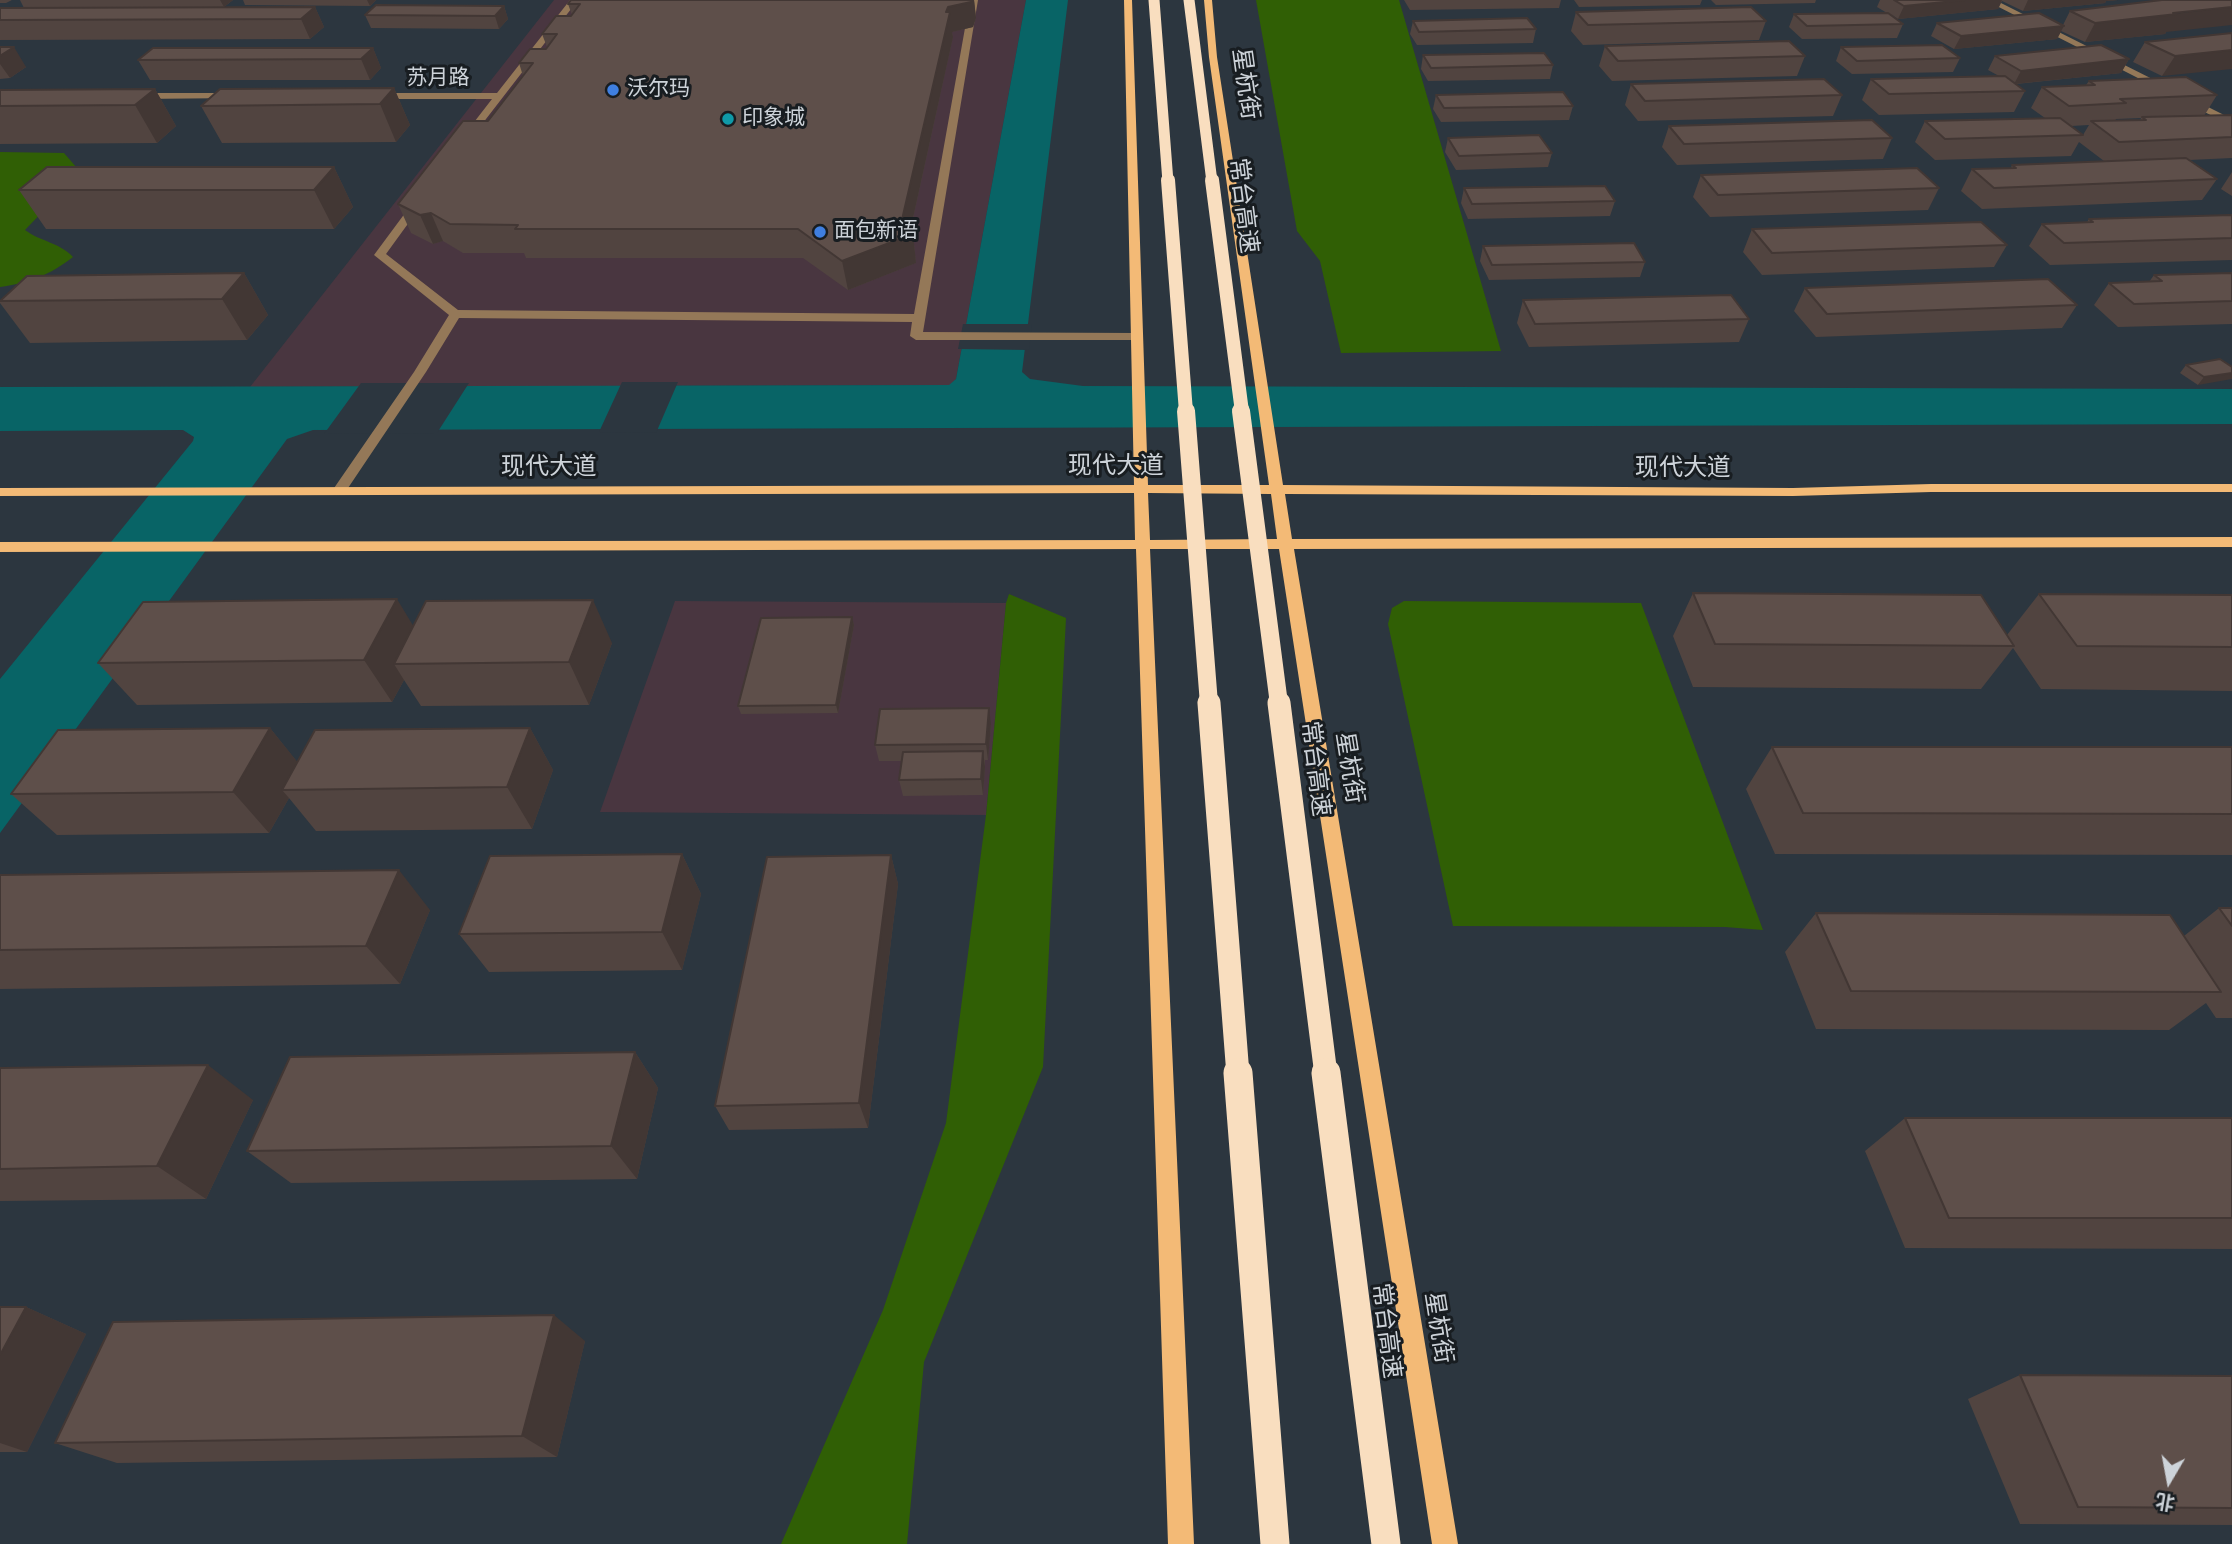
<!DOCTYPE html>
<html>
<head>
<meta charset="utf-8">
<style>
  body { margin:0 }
  #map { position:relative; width:2232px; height:1544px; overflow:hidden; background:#2c363f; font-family:Jost,"Noto Sans SC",sans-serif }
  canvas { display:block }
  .north { position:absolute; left:2134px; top:1446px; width:70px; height:70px; -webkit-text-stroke:5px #181d21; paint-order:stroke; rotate:190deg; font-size:19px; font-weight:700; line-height:28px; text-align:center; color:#cdd3d9 }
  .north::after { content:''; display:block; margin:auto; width:24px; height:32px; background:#cdd3d9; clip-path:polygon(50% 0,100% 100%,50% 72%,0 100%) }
</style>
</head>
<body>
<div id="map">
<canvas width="2232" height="1544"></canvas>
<div class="north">北</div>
</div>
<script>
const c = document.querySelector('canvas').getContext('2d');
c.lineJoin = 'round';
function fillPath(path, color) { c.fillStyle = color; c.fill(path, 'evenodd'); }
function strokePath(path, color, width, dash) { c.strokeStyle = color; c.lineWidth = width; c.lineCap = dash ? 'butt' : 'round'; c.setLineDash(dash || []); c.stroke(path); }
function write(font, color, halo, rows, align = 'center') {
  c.font = font + ' Jost,"Noto Sans SC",sans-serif'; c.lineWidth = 6; c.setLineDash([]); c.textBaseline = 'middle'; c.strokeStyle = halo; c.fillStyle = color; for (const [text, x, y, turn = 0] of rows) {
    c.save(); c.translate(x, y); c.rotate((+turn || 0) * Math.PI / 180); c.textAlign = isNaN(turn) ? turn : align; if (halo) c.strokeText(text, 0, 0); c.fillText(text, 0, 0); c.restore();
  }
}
fillPath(new Path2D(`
  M554,0H1026L956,379L950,385L250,387Z
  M675,601L1006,603L986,815L600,812Z`), '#493640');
fillPath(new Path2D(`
  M1256,0H1399L1501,351L1341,353L1320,261L1297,231Z
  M0,152L64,153L90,183L49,205L25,230C41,242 59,242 73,257C50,275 29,283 0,287Z
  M1009,594L1066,618L1043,1067L924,1362L907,1544H781L883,1310L946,1123L986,815L1006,603Z
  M1404,601L1641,603L1763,930L1725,927L1453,926L1388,624L1392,608Z`), '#305f05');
fillPath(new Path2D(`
  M1026,0H1068L1022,372L1030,379L1083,386L2232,389V424L313,430L287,439L0,833V679L193,441L194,437L183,430L0,431V387L949,385L956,379Z`), '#086466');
fillPath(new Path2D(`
  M963,324H1032L1029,350L958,349Z
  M622,382H678L656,433L599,432Z
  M361,383H469L437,433L324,434Z`), '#2c363f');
fillPath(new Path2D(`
  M570,0H578L469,141L461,139L492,99H376L371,96L376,93H497Z
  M970,0H978L923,332L1135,333L1139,334V340H916L910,336L912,322L459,318L426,372L344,494H334L332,491L414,372L449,315L374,255L414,201L423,203L386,254L458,310L914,314Z
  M1985,0H1995L2232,119V126Z
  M236,93L241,96L239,98L138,99L133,96L138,93Z`), '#947858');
fillPath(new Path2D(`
  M1124,0H1132L1148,485H1269L1209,57L1204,0H1212L1217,57L1283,485L1793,488L1931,484H2232V492H1931L1793,496L1285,494L1292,539L2232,537V547L1294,549L1458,1544H1432L1279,549H1150L1194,1544H1168L1136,549L0,552V542L1135,540L1134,493L0,496V488L1134,485ZM1148,493L1271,494L1277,539L1150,540Z`), '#f3ba76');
strokePath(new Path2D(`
  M1154,0L1168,182
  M1189,0L1212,182`), '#f9debf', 11);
strokePath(new Path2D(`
  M1168,180L1186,412
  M1212,180L1242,412`), '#f9debf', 14);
strokePath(new Path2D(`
  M1186,411L1209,704
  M1241,411L1279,704`), '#f9debf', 18);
strokePath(new Path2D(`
  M1209,703L1238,1075
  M1279,703L1326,1075`), '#f9debf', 23);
strokePath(new Path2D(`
  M1238,1073L1275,1544
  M1326,1073L1386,1544`), '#f9debf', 29);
fillPath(new Path2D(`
  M0,0H12L6,3H0Z
  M20,0H233L224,7L24,8Z
  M243,0H376L370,6L245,5Z
  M571,0H974L976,18L973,27L952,32L953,37L910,232L913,234L916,263L848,290L803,258H526L524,253H463L443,241L433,244L411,233L398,204L488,121L523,76L519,63L546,49L547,47L542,34L572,15L568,4Z
  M1404,0H1561L1559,8L1410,10Z
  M1574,0H1702L1700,5L1579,7Z
  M1711,0H1816L1815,3L1716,5Z
  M1880,0H2118L2106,1L2105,3L2023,11L2002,1L1998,9L1898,19L1891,14L1903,24L1897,38L1802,39L1789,27L1794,14L1887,13L1877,7Z
  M504,6L508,19L499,29L371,28L365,15Z
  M315,7L324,27L310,39L0,40V8Z
  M2070,11L2166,32L2165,34L2085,42L2061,31L2057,39L1954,49L1931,36L1937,23L2063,25Z
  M1576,12L1766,21L1759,40L1583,45L1571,31Z
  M1413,21L1536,29L1533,43L1417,45L1410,34Z
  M2232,33L2162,76L2133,62L2145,42Z
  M1605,46L1805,56L1797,76L1612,81L1599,66Z
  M0,47L26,67L10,78L0,79Z
  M1841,47L1960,58L1953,72L1852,74L1836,61Z
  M373,48L381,68L370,80H150L138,60Z
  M1423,55L1553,65L1550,79L1428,81L1421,69Z
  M1995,56L2129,59L2121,73L2016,84L2025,91L2014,112L1879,115L1862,100L1871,79L1999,76L1988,70Z
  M2089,81L2217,95L2204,116L2232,115V158L2189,160L2217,179L2202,200L1982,209L1961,191L1972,169L2011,168L2012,165L2104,161L2079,142L2071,156L1935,160L1915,142L1925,121L2045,118L2031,108L2042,87L2086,85ZM2141,118L2140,120L2115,121L2116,119ZM2089,125L2083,135L2071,126Z
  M1631,84L1842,95L1833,116L1638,121L1625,105Z
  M394,88L410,125L396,142L222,143L201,106Z
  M155,89L176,126L157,143L0,144V90Z
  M1436,95L1573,106L1569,120L1441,122L1433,109Z
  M1669,126L1892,138L1883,159L1677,165L1662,147Z
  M1448,138L1552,153L1548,167L1456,170L1445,152Z
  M334,167L353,207L334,229H46L19,190Z
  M2232,172V196L2221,189Z
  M1701,175L1939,188L1928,210L1710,217L1693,197Z
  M1464,188L1615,201L1610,216L1468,219L1461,203Z
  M2232,215V260L2050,265L2029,246L2042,224L2087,222L2089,219Z
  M1752,229L2007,245L1994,267L1762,275L1743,252Z
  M1483,246L1645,262L1640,277L1489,280L1480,261Z
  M244,273L268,315L247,340L30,343L0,303V300Z
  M2232,273V324L2118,327L2094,305L2109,283L2149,282L2154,275Z
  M1805,288L2077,305L2062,328L1816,337L1794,311Z
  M1523,300L1749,319L1739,342L1529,347L1517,323Z
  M2220,359L2198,385L2180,373L2186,365Z
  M1693,593L2007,635L2039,594L2232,595V691L2041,689L2013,648L1981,689L1693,687L1673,636Z
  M852,617L854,625L838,713L741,714L738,706Z
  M413,626L612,643L589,705L421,706L404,680L392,702L137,705L98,663Z
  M991,724L988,760H985V767L983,795L903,796L899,780L902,761H879L875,745Z
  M270,728L297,762L530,728L553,770L532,829L316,831L289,798L269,833L57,835L11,794Z
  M1772,747H2232V855L1775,854L1746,789Z
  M682,854L701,894L682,970L489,972L459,934Z
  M891,855L898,884L868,1128L729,1130L715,1106Z
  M0,875L430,910L400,984L0,989Z
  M2219,908H2232V1018H2216L2206,1003L2169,1030L1816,1029L1785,952L1816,913L2184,936Z
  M635,1052L658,1088L637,1179L291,1183L247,1151Z
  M0,1068L253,1100L206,1199L0,1201Z
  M1905,1118H2232V1249L1905,1248L1865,1151Z
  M0,1307H26L86,1334L27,1452H0Z
  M585,1341L557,1457L117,1463L55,1443Z
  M2020,1375L2232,1376V1525L2020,1524L1968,1399Z`), '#514440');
fillPath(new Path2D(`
  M220,0H233L224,7Z
  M367,0H376L370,6Z
  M972,0H974L976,18L973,27L952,32L953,37L909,236L913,234L916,263L848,290L842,261L901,224L946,12L948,7Z
  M1965,0H2002L1998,9L1898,19L1904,6Z
  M2028,0H2118L2106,1L2105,3L2023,11Z
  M504,6L508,19L499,29L495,16Z
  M315,7L324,27L310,39L301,19Z
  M2232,7V25L2166,32L2165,34L2085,42L2095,23Z
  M2064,26L2057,39L1954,49L1961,36Z
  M14,47L26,67L10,78L0,64V56Z
  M373,48L381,68L370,80L361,59Z
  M2232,50V69L2162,76L2175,56Z
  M2129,59L2121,73L2014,84L2021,71Z
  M394,88L410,125L396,142L380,104Z
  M155,89L176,126L157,143L135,105Z
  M334,167L353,207L334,229L314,190Z
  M431,213L443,241L433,244L420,215Z
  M244,273L268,315L247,340L222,299Z
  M2232,373V379L2198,385L2204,377Z
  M397,599L423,642L394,664L404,680L392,702L364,660Z
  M593,600L612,643L589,705L569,662Z
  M852,617L854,625L838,713L836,705Z
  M989,708L991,724L988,760L986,744Z
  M270,728L304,770L282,790L289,798L269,833L233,792Z
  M530,728L553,770L532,829L507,787Z
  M983,751L985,767L983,795L981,779Z
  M682,854L701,894L682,970L662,932Z
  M891,855L898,884L868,1128L859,1103Z
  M399,870L430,910L400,984L366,946Z
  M635,1052L658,1088L637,1179L611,1146Z
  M208,1065L253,1100L206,1199L157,1166Z
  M26,1307L86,1334L27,1452L0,1443V1355Z
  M554,1315L585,1341L557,1457L522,1436Z`), '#423734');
const building = new Path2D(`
  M571,0H972L971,2L948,7L946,12H950L901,224L913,234L842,261L798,229H515L518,225L450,224L431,213L420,215L398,204L463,121H488L533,63H519L530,49H546L557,34H542L556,16H571L580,4H568Z
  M1894,0H1965L1904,6Z
  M2162,0H2232V7L2173,13L2177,14L2095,23L2070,11Z
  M376,5L504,6L495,16L365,15Z
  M315,7L301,19L0,20V8Z
  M1751,7L1766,21L1588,25L1576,12Z
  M1888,13L1903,24L1807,26L1794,14Z
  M2039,13L2064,26L1961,36L1937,23Z
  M1527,18L1536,29L1419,32L1413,21Z
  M2232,33V50L2175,56L2145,42Z
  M1789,41L1805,56L1618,61L1605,46Z
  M1942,45L1960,58L1857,61L1841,47Z
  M2101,45L2129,59L2021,71L1995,56Z
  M0,47H14L0,56Z
  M153,48H373L361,59L138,60Z
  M1544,53L1553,65L1431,68L1423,55Z
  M2005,76L2025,91L1889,94L1871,79Z
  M2186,77L2217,95L2120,99L2126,103L2069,106L2042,87L2095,85L2089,81Z
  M1824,79L1842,95L1645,101L1631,84Z
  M394,88L380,104L201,106L220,89Z
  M155,89L135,105L0,106V90Z
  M1563,92L1573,106L1444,108L1436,95Z
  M2232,115V137L2119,142L2091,121L2146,120L2142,117Z
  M2060,118L2083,135L1945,139L1925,121Z
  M1872,120L1892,138L1684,144L1669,126Z
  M1539,135L1552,153L1459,156L1448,138Z
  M2186,158L2217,179L1994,188L1972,169L2016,168L2012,165Z
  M47,167H334L314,190H19Z
  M1917,168L1939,188L1718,195L1701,175Z
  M1605,186L1615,201L1472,204L1464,188Z
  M2232,215V238L2064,243L2042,224L2093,222L2089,219Z
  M1981,222L2007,245L1772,253L1752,229Z
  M1634,243L1645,262L1492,265L1483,246Z
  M244,273L222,299L0,301L27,276Z
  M2232,273V301L2134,304L2109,283L2162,281L2154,275Z
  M2048,279L2077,305L1827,314L1805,288Z
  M1731,295L1749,319L1535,324L1523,300Z
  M2220,359L2232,367V373L2204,377L2186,365Z
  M1693,593L1981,595L2014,646L1715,644Z
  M2039,594L2232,595V647L2077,646Z
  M397,599L364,660L98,663L143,602Z
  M593,600L569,662L394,664L426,601Z
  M852,617L836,705L738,706L761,618Z
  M989,708L986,744L875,745L880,709Z
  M270,728L233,792L11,794L58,730Z
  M530,728L507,787L282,790L315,730Z
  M1772,747H2232V814L1803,813Z
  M983,751L981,779L899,780L903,752Z
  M682,854L662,932L459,934L490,856Z
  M891,855L859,1103L715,1106L767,857Z
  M399,870L366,946L0,950V875Z
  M2219,908H2232V926Z
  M1816,913L2170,915L2221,992L1851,991Z
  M635,1052L611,1146L247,1151L290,1057Z
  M208,1065L157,1166L0,1169V1068Z
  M1905,1118H2232V1218H1949Z
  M0,1307H26L0,1355Z
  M554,1315L522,1436L55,1443L113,1322Z
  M2020,1375L2232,1376V1508L2078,1507Z`);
fillPath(building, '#5e4f4a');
strokePath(building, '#423734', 2);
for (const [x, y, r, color] of [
  [613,90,7,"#3f7fe0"],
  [728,119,7,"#0f9aa8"],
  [820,232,7,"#3f7fe0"]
]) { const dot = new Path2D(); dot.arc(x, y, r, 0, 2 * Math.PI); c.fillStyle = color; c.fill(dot); strokePath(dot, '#181d21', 2.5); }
write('21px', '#cdd3d9', '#181d21', [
  ["苏月路",438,79]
]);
write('21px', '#cdd3d9', '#181d21', [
  ["沃尔玛",627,90],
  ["印象城",742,119],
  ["面包新语",834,232]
], 'left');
write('24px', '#cdd3d9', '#181d21', [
  ["星杭街",1244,84,82],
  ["常台高速",1242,206,83],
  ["现代大道",1116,467],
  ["现代大道",549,468],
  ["现代大道",1683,469],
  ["星杭街",1348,768,81],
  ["常台高速",1314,769,83],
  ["星杭街",1437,1328,81],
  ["常台高速",1385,1331,83]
]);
</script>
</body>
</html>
